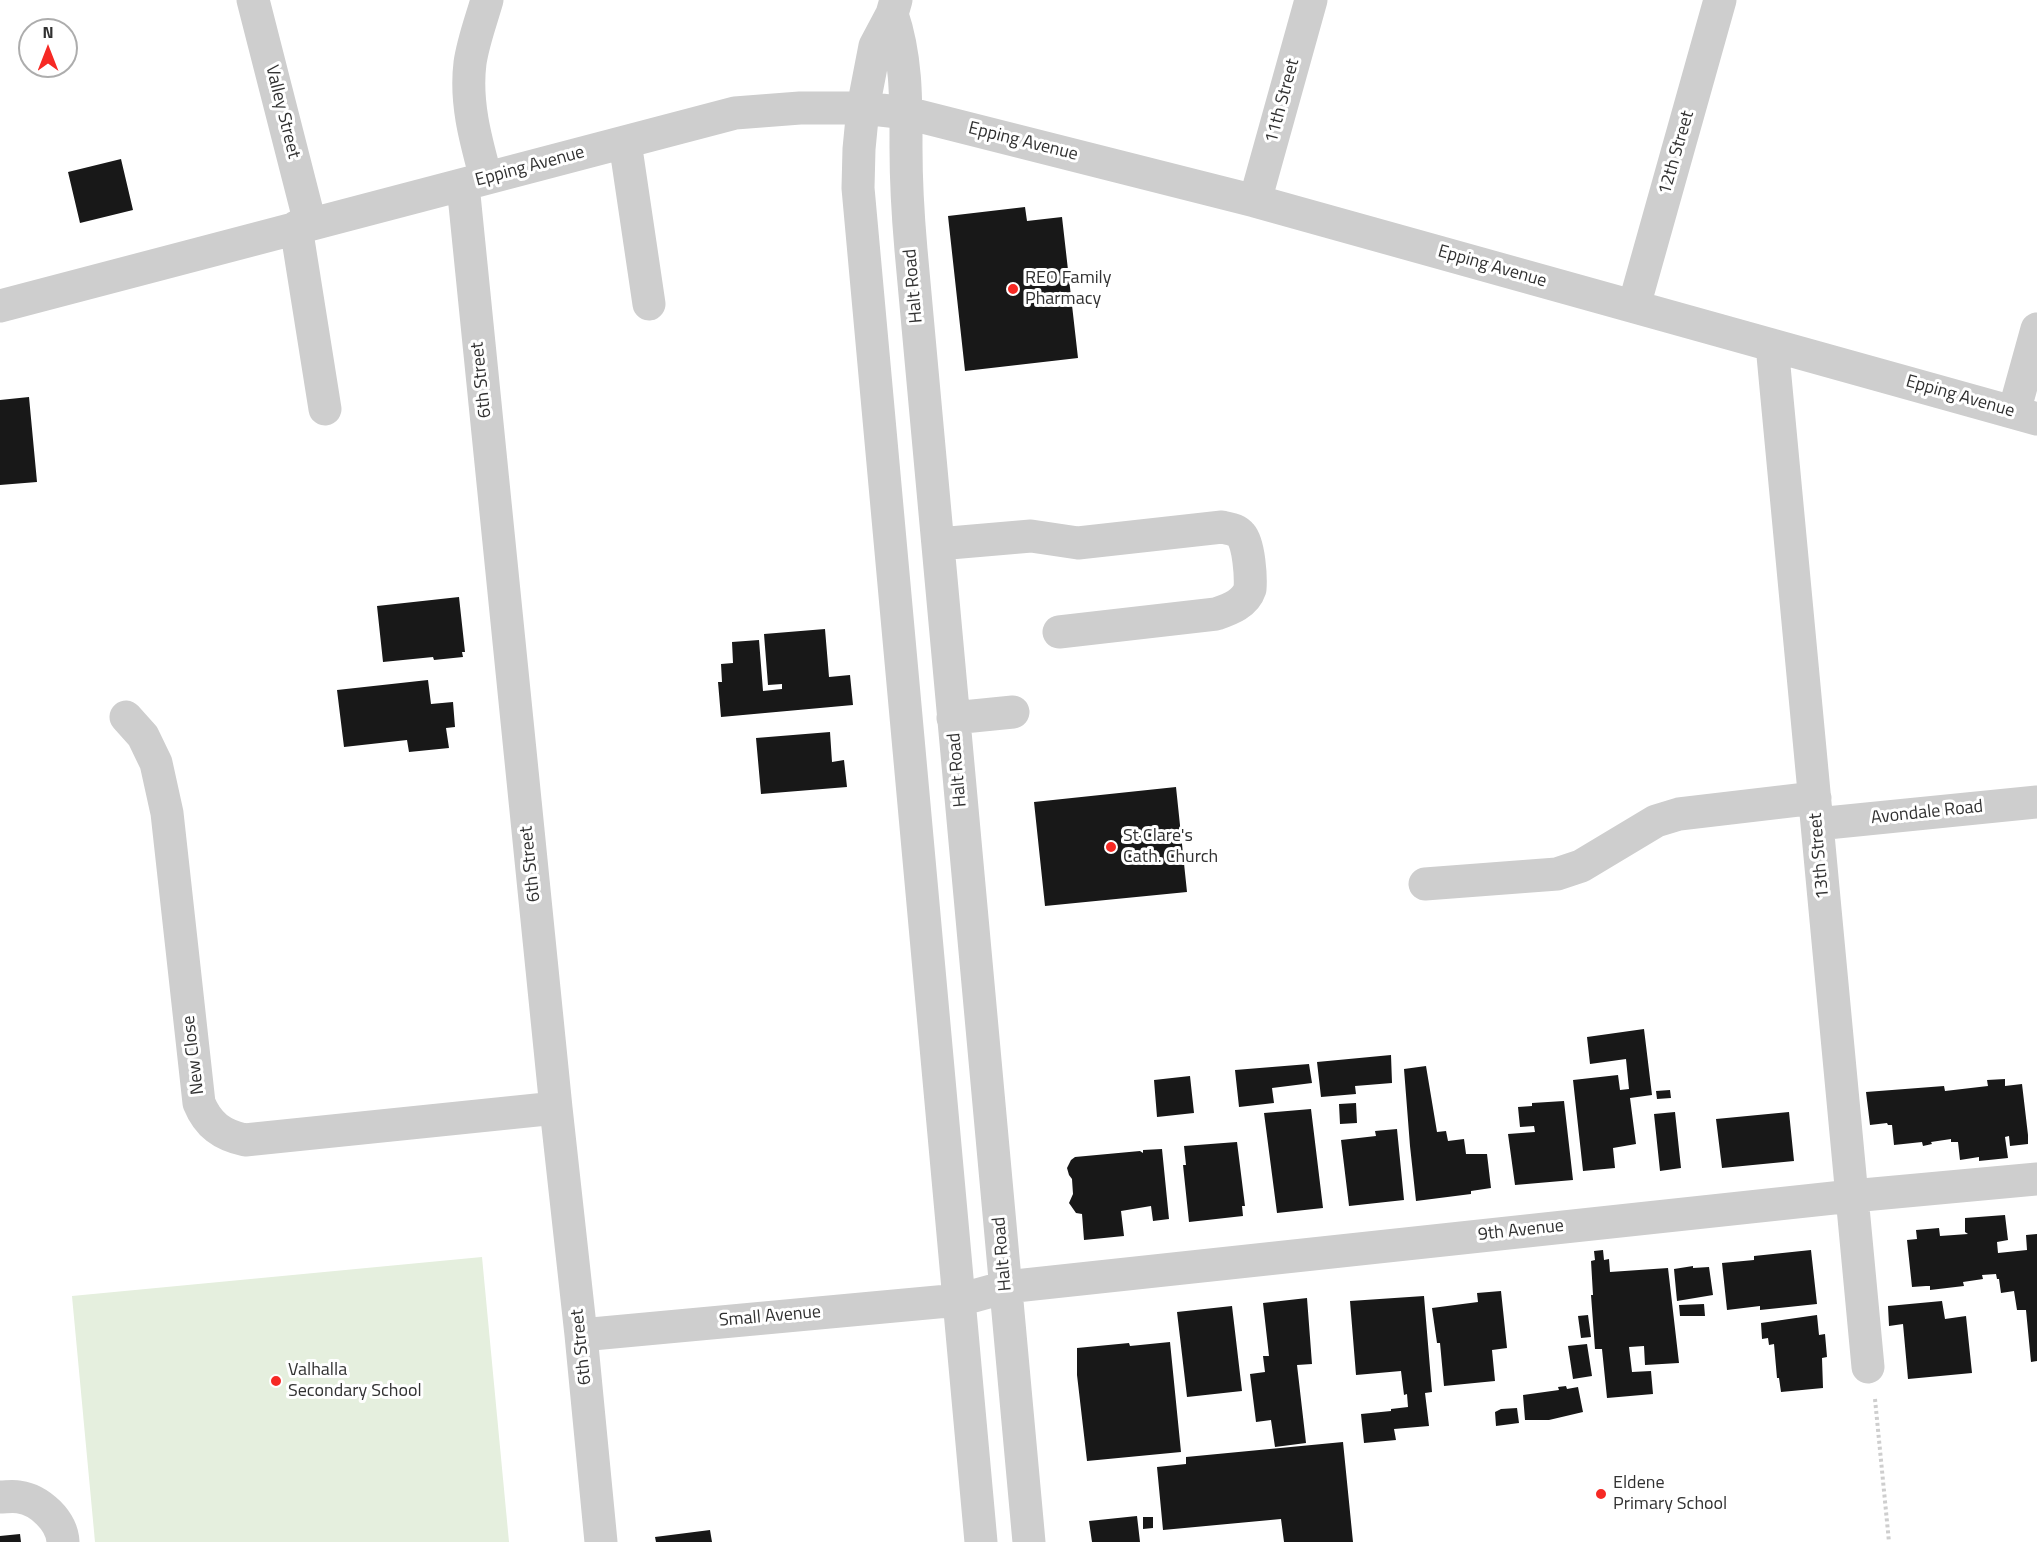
<!DOCTYPE html>
<html>
<head>
<meta charset="utf-8">
<style>
  body { margin:0 }
  #map { position:relative; width:2037px; height:1542px; overflow:hidden; background:#fff; font-family:"Titillium Web",sans-serif }
  canvas { display:block }
  .north { position:absolute; left:18px; top:18px; width:60px; height:60px; box-sizing:border-box; background:#fff; border:2px solid #adadad; border-radius:50%; rotate:0deg; font-size:16px; font-weight:700; line-height:24px; text-align:center; color:#313131 }
  .north::after { content:''; display:block; margin:auto; width:21px; height:27px; background:#f62924; clip-path:polygon(50% 0,100% 100%,50% 72%,0 100%) }
</style>
</head>
<body>
<div id="map">
<canvas width="2037" height="1542"></canvas>
<div class="north">N</div>
</div>
<script>
const c = document.querySelector('canvas').getContext('2d');
c.lineJoin = 'round';
function fillPath(path, color) { c.fillStyle = color; c.fill(path, 'evenodd'); }
function strokePath(path, color, width, dash) { c.strokeStyle = color; c.lineWidth = width; c.lineCap = dash ? 'butt' : 'round'; c.setLineDash(dash || []); c.stroke(path); }
function write(font, color, halo, rows, align = 'center') {
  c.font = font + ' "Titillium Web",sans-serif'; c.lineWidth = 6; c.setLineDash([]); c.textBaseline = 'middle'; c.strokeStyle = halo; c.fillStyle = color; for (const [text, x, y, turn = 0] of rows) {
    c.save(); c.translate(x, y); c.rotate((+turn || 0) * Math.PI / 180); c.textAlign = isNaN(turn) ? turn : align; if (halo) c.strokeText(text, 0, 0); c.fillText(text, 0, 0); c.restore();
  }
}
fillPath(new Path2D(`
  M482,1257L509,1542H95L72,1296Z`), '#e5efde');
fillPath(new Path2D(`
  M121,159L133,210L80,223L68,172Z
  M1025,207L1027,221L1062,217L1078,358L965,371L948,216Z
  M29,397L37,482L0,485V400Z
  M459,597L465,652H462L463,657L434,660L433,657L383,662L377,606Z
  M825,629L829,677L850,675L853,705L721,717L718,682H722L721,664L733,663L732,642L759,640L763,691L782,689V684L768,685L764,634Z
  M428,680L431,704L453,702L455,727L446,728L449,748L409,752L407,740L344,747L337,690Z
  M830,732L832,762L844,760L847,787L761,794L756,738Z
  M1176,787L1187,892L1045,906L1034,802Z
  M1644,1029L1652,1095L1630,1098L1636,1144L1613,1148L1615,1168L1583,1171L1573,1080L1618,1075L1620,1090L1629,1089L1626,1059L1590,1064L1587,1037Z
  M1391,1055L1392,1083L1355,1086L1356,1094L1321,1097L1317,1062Z
  M1309,1064L1312,1083L1272,1088L1274,1103L1239,1107L1235,1070Z
  M1426,1066L1437,1132L1446,1131L1448,1141L1464,1139L1466,1154H1487L1491,1188L1471,1191V1194L1416,1201L1410,1146L1404,1069Z
  M1190,1076L1194,1113L1157,1117L1154,1080Z
  M2005,1079V1086L2022,1084L2028,1135V1144L2010,1146L2009,1136L2005,1137L2008,1158L1979,1161V1157L1960,1160L1958,1142H1951V1139L1931,1142L1932,1144L1923,1146L1922,1142L1894,1145L1892,1125H1888L1887,1123L1870,1125L1866,1092L1944,1086L1945,1091L1988,1086L1987,1080Z
  M1670,1090L1671,1098L1657,1099L1656,1091Z
  M1564,1101L1573,1180L1515,1185L1508,1134L1535,1132L1534,1126L1520,1127L1518,1107L1532,1106V1103Z
  M1356,1103L1357,1123L1340,1124L1339,1104Z
  M1311,1109L1323,1208L1277,1213L1264,1113Z
  M1675,1112L1681,1168L1660,1171L1654,1114Z
  M1789,1112L1794,1161L1722,1168L1716,1119Z
  M1397,1129L1404,1200L1349,1206L1341,1140L1376,1136L1375,1131Z
  M1237,1142L1245,1206H1242L1243,1216L1189,1222L1183,1165H1186L1184,1146Z
  M1162,1149L1169,1219L1153,1221L1151,1206L1121,1211L1124,1236L1084,1240L1082,1214L1076,1213L1069,1203L1073,1194L1072,1179L1069,1175L1067,1168L1071,1160L1075,1157L1140,1151L1143,1153V1150Z
  M2005,1215L2008,1240L1997,1242L1998,1253L2027,1250L2026,1235L2037,1234V1361L2031,1362L2026,1310H2017L2014,1291L2001,1293L1999,1279H1997L1996,1274L1982,1275L1983,1279L1963,1282L1964,1286L1930,1290V1286H1926L1912,1287L1907,1240L1917,1239L1916,1230L1939,1228L1940,1236L1968,1234L1965,1232V1218Z
  M1603,1250L1604,1260L1609,1259L1610,1272L1668,1268L1679,1363L1645,1365L1644,1346L1629,1347L1632,1372L1651,1371L1653,1394L1607,1398L1602,1349H1595L1591,1295H1593L1591,1261L1595,1260L1594,1251Z
  M1811,1250L1817,1304L1760,1310V1306L1727,1310L1722,1263L1754,1260V1256Z
  M1693,1266V1268L1709,1267L1713,1295L1677,1301L1674,1269Z
  M1501,1291L1507,1348L1492,1350L1495,1381L1444,1386L1440,1343H1437L1432,1308L1478,1302L1477,1293Z
  M1424,1296L1432,1392L1425,1393L1429,1426L1394,1429L1396,1440L1364,1443L1361,1414L1391,1411V1409L1408,1407L1407,1394L1404,1395L1401,1371L1356,1375L1350,1301Z
  M1307,1298L1312,1364L1297,1365L1306,1443L1275,1447L1271,1420L1256,1422L1250,1374L1265,1372L1263,1356H1269L1263,1303Z
  M1942,1301L1945,1319L1966,1316L1972,1373L1908,1379L1903,1324L1889,1326L1888,1306Z
  M1704,1304L1705,1316H1680L1679,1305Z
  M1232,1306L1242,1391L1187,1397L1177,1312Z
  M1588,1315L1591,1337L1581,1338L1578,1316Z
  M1817,1315L1819,1335L1825,1334L1827,1357L1822,1358L1823,1388L1781,1392L1779,1378H1777L1774,1344L1769,1345L1768,1338L1762,1339L1761,1323Z
  M1170,1342L1181,1452L1087,1461L1077,1375V1348L1129,1343L1130,1346Z
  M1587,1344L1592,1376L1573,1379L1568,1346Z
  M1566,1386L1567,1389L1578,1387L1583,1412L1549,1420H1525L1523,1395L1559,1390L1558,1387Z
  M1517,1408L1519,1423L1496,1426L1495,1412L1501,1409Z
  M1343,1442L1353,1542H1284L1281,1519L1163,1530L1157,1467L1186,1464V1457Z
  M1137,1516L1140,1542H1092L1089,1521Z
  M1143,1517H1153V1528L1143,1529Z
  M710,1530L712,1542H656L655,1537Z
  M20,1534L21,1542H0V1536Z`), '#181818');
strokePath(new Path2D(`
  M1875,1399L1889,1542`), '#cecece', 4, [3, 3]);
strokePath(new Path2D(`
  M253,0L310,223
  M896,0L892,14L875,46L863,108L859,149L858,188L981,1542
  M892,14C907,58 906,103 906,148C906,182 908,216 911,250L1029,1542
  M625,142L649,304
  M486,178C476,141 465,103 470,63C473,42 481,21 487,0
  M463,185L556,1108L581,1335L601,1542
  M1255,201L1311,0
  M296,227L325,409
  M0,306L735,113L800,108H863L907,113L1255,201L2037,419
  M1634,306L1720,0
  M1772,345L1868,1367
  M2014,412L2037,329
  M938,544L1031,536L1078,543L1222,527C1230,529 1236,529 1241,535C1249,544 1251,577 1250,589C1245,604 1230,609 1216,614L1059,632
  M126,717L143,736L156,763L167,813L199,1103C208,1125 222,1135 245,1140L556,1108
  M953,718L1013,712
  M1817,824L2037,802
  M1425,884L1557,874L1581,866L1656,821L1679,814L1815,798
  M581,1335L959,1300L1006,1287L1852,1196L2037,1179
  M0,1497C6,1497 13,1496 19,1497C40,1500 62,1521 63,1542`), '#cecece', 33);
for (const [x, y, r, color] of [
  [1013,289,6,"#f62924"],
  [1111,847,6,"#f62924"],
  [276,1381,6,"#f62924"],
  [1601,1494,6,"#f62924"]
]) { const dot = new Path2D(); dot.arc(x, y, r, 0, 2 * Math.PI); c.fillStyle = color; c.fill(dot); strokePath(dot, '#fff', 2); }
write('18px', '#313131', '#fff', [
  ["11th Street",1283,101,-75],
  ["Valley Street",282,112,76],
  ["Epping Avenue",1023,142,14],
  ["12th Street",1677,153,-74],
  ["Epping Avenue",530,167,-15],
  ["Epping Avenue",1492,267,16],
  ["Halt Road",914,286,-95],
  ["6th Street",482,380,-96],
  ["Epping Avenue",1960,397,16],
  ["Halt Road",958,770,-95],
  ["Avondale Road",1927,813,-6],
  ["13th Street",1820,856,-95],
  ["6th Street",531,864,-96],
  ["New Close",194,1055,-97],
  ["9th Avenue",1521,1231,-6],
  ["Halt Road",1003,1254,-95],
  ["Small Avenue",770,1317,-5],
  ["6th Street",582,1347,-96]
]);
write('18px', '#313131', '#fff', [
  ["REO Family",1025,279],
  ["Pharmacy",1025,300],
  ["St Clare's",1123,837],
  ["Cath. Church",1123,858],
  ["Valhalla",288,1371],
  ["Secondary School",288,1392],
  ["Eldene",1613,1484],
  ["Primary School",1613,1505]
], 'left');
</script>
</body>
</html>
